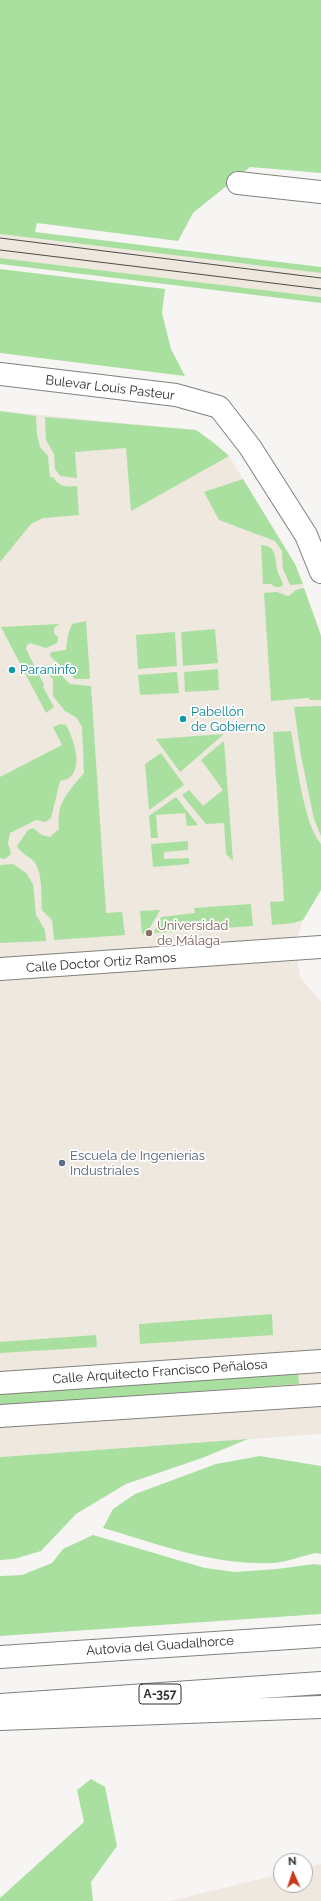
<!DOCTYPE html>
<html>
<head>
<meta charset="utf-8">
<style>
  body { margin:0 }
  #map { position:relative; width:321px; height:1901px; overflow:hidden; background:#f7f5f3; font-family:Raleway,sans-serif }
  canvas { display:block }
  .north { position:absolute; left:273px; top:1853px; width:40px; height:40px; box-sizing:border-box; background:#fff; border:1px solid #ababaa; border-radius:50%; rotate:357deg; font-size:11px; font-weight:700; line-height:16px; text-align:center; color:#2d2c2b }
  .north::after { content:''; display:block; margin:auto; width:14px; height:18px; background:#c53b19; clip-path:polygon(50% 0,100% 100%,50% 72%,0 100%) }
</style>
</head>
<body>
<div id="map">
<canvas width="321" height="1901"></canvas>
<div class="north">N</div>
</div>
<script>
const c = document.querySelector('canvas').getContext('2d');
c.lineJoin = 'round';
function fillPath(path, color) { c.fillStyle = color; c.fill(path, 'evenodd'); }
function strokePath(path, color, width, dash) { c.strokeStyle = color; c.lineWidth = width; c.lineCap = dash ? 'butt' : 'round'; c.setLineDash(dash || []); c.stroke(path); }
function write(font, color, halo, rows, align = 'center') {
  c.font = font + ' Raleway,sans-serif'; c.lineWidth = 3.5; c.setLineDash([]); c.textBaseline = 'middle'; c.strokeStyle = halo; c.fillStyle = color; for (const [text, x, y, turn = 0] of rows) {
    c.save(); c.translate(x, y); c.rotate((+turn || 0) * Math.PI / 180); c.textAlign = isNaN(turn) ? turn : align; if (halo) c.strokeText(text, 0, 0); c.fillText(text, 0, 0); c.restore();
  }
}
fillPath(new Path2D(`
  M0,234L321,273V297L0,258Z
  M0,411L196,430L214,443L229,456L243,479L295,564L319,628L321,636V890L303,920L295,945L300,977L321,1002V1434L0,1457Z
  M321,1864V1901H170L281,1874V1885H305V1868Z`), '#eee8df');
fillPath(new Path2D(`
  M0,0H321V173L250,167L193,213L178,241L37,223L35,232L321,267V273L0,234Z
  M0,258L321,297V303L0,264Z
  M0,269L165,289L162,313L171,349L185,376L0,353Z
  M0,411L36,416L37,434L40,447L48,456L50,477H53C59,487 66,487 77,486L79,515L43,518L31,524L0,562Z
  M45,417L196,430L214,443L229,456L131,511L126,448L75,452L77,478L60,476L55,469L54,454L46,440Z
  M243,479L295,564L303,584L290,585L283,569L282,551L275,541L219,520L204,492Z
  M261,545C279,546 274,561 278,573C280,578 282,580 283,585L280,587H275L271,584H263Z
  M304,588L321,636V700H309V698L271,701L264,593L277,592L287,596L290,595L296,590Z
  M86,621L90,679H75L50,656L51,652L66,650L68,635L72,624Z
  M59,624L54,628V633L58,637L57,643L46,648L30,643L27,645L26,649L44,685L43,687L54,707L46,713L1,627Z
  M215,629L218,663L183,666L181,632Z
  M175,632L177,666L138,669L136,635Z
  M45,665H51L70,684L91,686L106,913L122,912L125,935L54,940L52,920L42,910C41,897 43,875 35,863C30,856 21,854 17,846L28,830L33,828L42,835L50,837L59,829C56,803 68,792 84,773L82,727L77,718L65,711L53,696V679L44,670Z
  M218,669L219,690L185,692L184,672Z
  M177,672L179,693L140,695L138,675Z
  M321,706V836L314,819L301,756L294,707Z
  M60,724L66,725C73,738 84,767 69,778C66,780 62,780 60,781L51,818L45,822L36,820L10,833L8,843L11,854L5,859L0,858V777L62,745L53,727Z
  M291,731C296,758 304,826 321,844V890L303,920L294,923L272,925L270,902L284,901L273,732Z
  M224,734L180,772L156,739Z
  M224,741L233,861L226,854L224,823L206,824L182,795L189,790L203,806L223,790L201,760Z
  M161,753L184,785L149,810L145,764Z
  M176,797L198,825L187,826L185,813L156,815L158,838H151L149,816Z
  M188,841V850L164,852V859L189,858V864L153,867L151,844Z
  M13,864L26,873L33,884L36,915L45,930L46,941L0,943V865Z
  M251,904L253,926L154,933L161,917L195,913L194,908Z
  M160,910L147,933L142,934L140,911Z
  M272,1314L273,1335L140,1344L139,1324Z
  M96,1335L97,1347L0,1353V1342Z
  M298,1373L299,1384L0,1405V1394Z
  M248,1439L202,1458L126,1484L76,1514L41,1551L14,1559L0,1560V1457Z
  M260,1456L321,1466V1554L315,1553C302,1556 287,1562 273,1563C214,1566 158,1544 103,1528L113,1509L135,1494L216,1464Z
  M93,1535L205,1568L235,1572L277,1569L314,1564L321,1565V1614L0,1636V1576L22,1575L52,1563L63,1549Z
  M91,1779L105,1787L117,1846L91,1882L93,1901H0V1898L84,1822L77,1790Z`), '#a9e0a0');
const minor = new Path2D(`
  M238,183L321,192
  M0,374L176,395L219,407L250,447L306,535L321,572
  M0,969L321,947
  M0,1383L321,1361
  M0,1416L321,1395`);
const highway = new Path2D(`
  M0,1657L321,1636
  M0,1705L321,1683
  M0,1719L321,1707`);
strokePath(minor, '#81807d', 24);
strokePath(highway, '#81807d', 24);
strokePath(minor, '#fff', 22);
strokePath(highway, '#fff', 22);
strokePath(new Path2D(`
  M0,238L321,278
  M0,250L321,289`), '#4d4c4b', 1);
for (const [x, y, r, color] of [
  [12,670,4,"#0f9aa8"],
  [183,719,4,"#0f9aa8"],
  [149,933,4,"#8d6e63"],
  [62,1163,4,"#5c6f8a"]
]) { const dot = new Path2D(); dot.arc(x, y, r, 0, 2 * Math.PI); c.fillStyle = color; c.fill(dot); strokePath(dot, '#fff', 1.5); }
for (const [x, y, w] of [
  [160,1694,42]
]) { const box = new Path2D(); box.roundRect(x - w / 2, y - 10, w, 20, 3); c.fillStyle = '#fff'; c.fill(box); strokePath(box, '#2d2c2b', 1); }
write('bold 12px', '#2d2c2b', null, [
  ["A-357",160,1694]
]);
write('13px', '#2d2c2b', '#fff', [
  ["Bulevar Louis Pasteur",110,388,7],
  ["Calle Doctor Ortiz Ramos",101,963,-4],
  ["Calle Arquitecto Francisco Peñalosa",160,1372,-4],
  ["Autovía del Guadalhorce",160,1646,-4]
]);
write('13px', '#0d838f', '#fff', [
  ["Paraninfo",20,670],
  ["Pabellón",191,712],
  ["de Gobierno",191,727]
], 'left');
write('13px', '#785e54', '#fff', [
  ["Universidad",157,926],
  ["de Málaga",157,941]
], 'left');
write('13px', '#4e5e75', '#fff', [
  ["Escuela de Ingenierías",70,1156],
  ["Industriales",70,1171]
], 'left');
</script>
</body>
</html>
